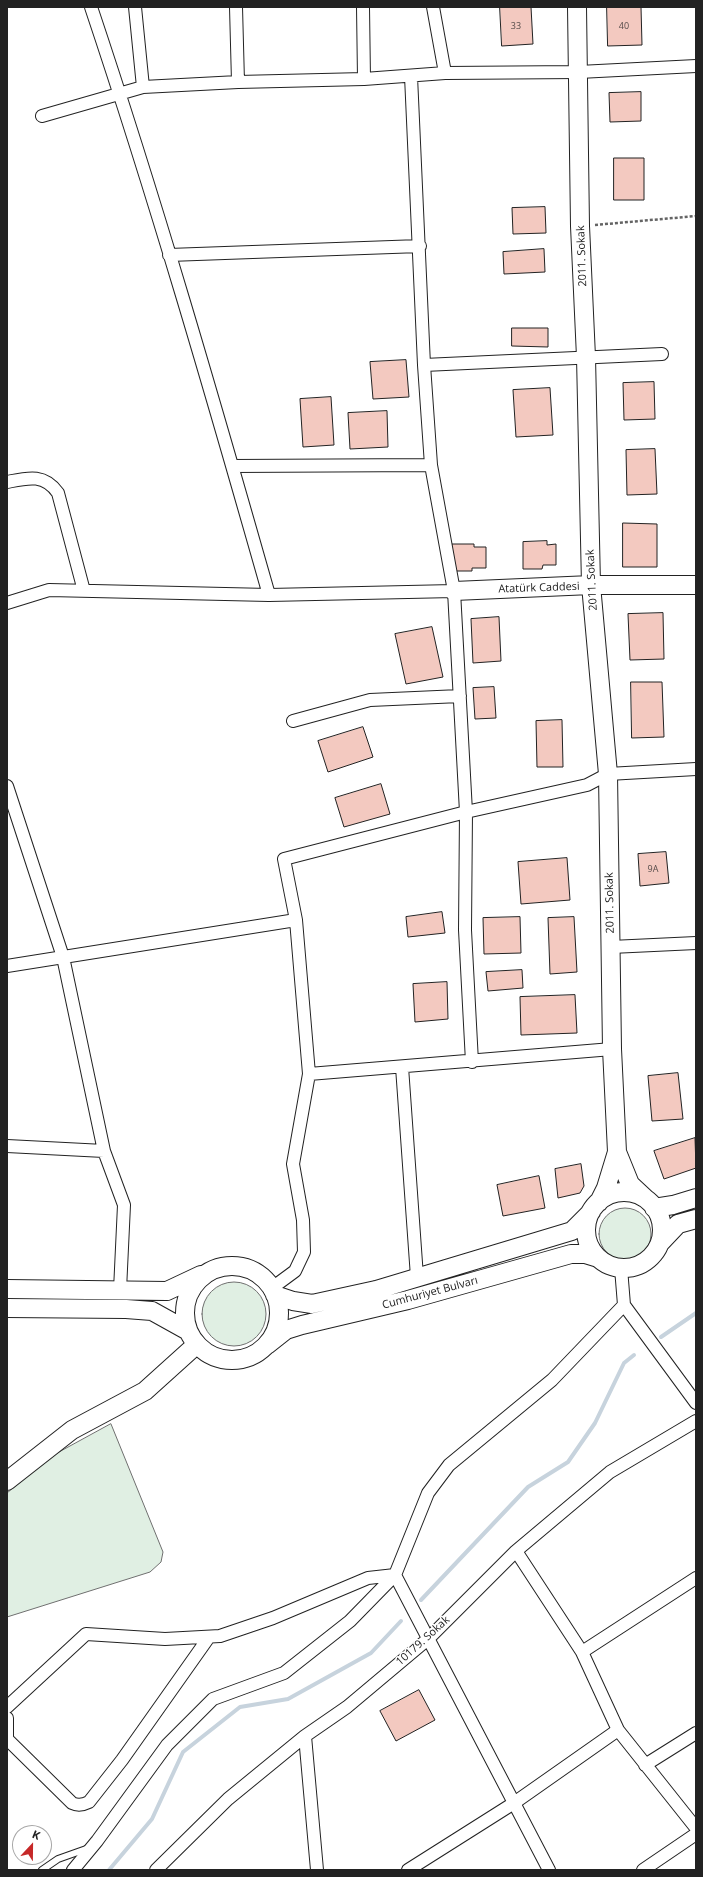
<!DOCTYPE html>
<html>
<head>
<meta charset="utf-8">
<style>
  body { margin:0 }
  #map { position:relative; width:703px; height:1877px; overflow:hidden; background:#fff; font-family:"Open Sans",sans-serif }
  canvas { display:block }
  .frame { position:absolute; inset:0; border:8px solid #222; pointer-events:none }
  .north { position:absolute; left:12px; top:1825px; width:40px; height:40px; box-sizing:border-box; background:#fff; border:1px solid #a7a7a7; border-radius:50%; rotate:22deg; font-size:11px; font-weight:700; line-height:16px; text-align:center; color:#222 }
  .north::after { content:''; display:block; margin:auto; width:14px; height:18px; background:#c62828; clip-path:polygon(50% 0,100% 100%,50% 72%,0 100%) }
</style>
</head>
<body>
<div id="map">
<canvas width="703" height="1877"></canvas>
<div class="frame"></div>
<div class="north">K</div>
</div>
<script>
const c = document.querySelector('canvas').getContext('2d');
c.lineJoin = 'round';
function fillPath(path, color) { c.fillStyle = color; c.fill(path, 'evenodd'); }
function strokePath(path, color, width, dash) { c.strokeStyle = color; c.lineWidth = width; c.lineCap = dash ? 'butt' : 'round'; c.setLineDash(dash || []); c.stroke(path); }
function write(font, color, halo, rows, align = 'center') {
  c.font = font + ' "Open Sans",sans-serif'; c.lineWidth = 3; c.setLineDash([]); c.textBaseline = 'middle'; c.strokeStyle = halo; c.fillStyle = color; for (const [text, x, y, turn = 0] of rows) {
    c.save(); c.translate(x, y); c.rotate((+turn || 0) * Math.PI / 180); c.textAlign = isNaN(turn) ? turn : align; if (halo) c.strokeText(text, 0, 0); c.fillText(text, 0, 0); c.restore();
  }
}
const green = new Path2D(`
  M599 1234a26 26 0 1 1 52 0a26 26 0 1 1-52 0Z
  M202 1314a32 32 0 1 1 64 0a32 32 0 1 1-64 0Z
  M111,1424L163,1552L161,1562L150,1572L7,1617V1493L50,1457Z`);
fillPath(green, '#e0efe3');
strokePath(green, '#6f6f6f', 1);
strokePath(new Path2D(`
  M661,1337L696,1313
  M421,1600L528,1487L568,1462L595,1423L624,1363L634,1355
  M109,1870L152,1819L183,1752L240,1707L288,1699L371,1653L401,1621`), '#c7d3dd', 4);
const building = new Path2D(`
  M500,7H531L533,44L502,46Z
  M607,7H641L642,45L608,46Z
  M641,92V121L610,122L609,93Z
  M614,158H644V200H614Z
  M545,207L546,233L513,234L512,208Z
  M544,249L545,272L504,274L503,252Z
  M512,328H548V347L512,346Z
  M406,360L409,397L373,399L370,362Z
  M654,382L655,419L624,420L623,383Z
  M550,388L553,435L516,437L513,390Z
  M331,397L334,445L303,447L300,399Z
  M387,411L388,447L350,449L348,413Z
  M655,449L657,494L627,495L626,450Z
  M623,523L657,524V567H623Z
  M547,541V545L556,544V565H543L542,569H523V542Z
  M452,544H474V547H486V568H472V571H452Z
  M663,613L664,659L630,660L628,614Z
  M499,617L501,661L473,663L471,619Z
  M432,627L443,677L406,684L395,634Z
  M631,682H662L664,737L632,738Z
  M494,687L496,718L475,719L473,688Z
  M562,720L563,767H537L536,721Z
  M363,727L373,757L328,772L318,741Z
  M381,784L390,814L344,827L335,798Z
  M666,852L669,883L640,886L638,854Z
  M567,858L570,900L521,904L518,862Z
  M442,912L445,933L408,937L406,917Z
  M520,917L521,953L484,954L483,918Z
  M574,917L577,972L550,974L548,918Z
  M522,970L523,988L488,991L486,972Z
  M447,982L448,1019L415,1022L413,984Z
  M575,995L577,1033L521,1035L520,997Z
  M678,1073L683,1119L652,1121L648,1076Z
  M695,1138L696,1168L664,1179L654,1151Z
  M581,1164L584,1186L580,1193L558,1198L555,1169Z
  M539,1176L545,1208L503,1216L497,1185Z
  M419,1690L435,1720L396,1741L380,1711Z`);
fillPath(building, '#f3c9c0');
strokePath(building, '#222', 1);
const lane = new Path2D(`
  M42,1870L58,1859L89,1848`);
const street = new Path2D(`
  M91,7C156,201 213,398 269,595
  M135,7L143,87
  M236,7L238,82
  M363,7L364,79
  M433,7L445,73
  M411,76L424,365
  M42,116L143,87L238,82L364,79L445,73L579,72L696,66
  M169,255L420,246
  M232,466L431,465
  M7,482C27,478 44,473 58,493L84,591
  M7,603L49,590L269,595L454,591
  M293,721L370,700L460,696
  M7,786L63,957L104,1151L124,1205L120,1290
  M611,947L696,943
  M7,966L296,920
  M472,1062L465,930L466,812L454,591L431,465L424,365L662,354
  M402,1067L417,1277
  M309,1074L612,1049
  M7,1146L104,1151
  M621,1268L624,1305L696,1403
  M272,1288L295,1271L304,1252L303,1220L293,1164L309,1074L296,920L284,859L466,812L587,785L608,774L696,769
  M516,1551L582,1652L618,1730L696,1828
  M582,1652L696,1578
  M7,1707L86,1634L165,1639L220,1636L273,1618L368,1578L395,1575L350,1621L284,1673L213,1699L167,1745L97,1841L73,1870
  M7,1718V1736
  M305,1736L317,1870
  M7,1739L72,1803C78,1806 83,1805 89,1802L122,1760L209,1637
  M645,1765L696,1733
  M156,1870L228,1799L305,1736L347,1707L428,1639L516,1551L610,1472L696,1421
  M408,1870L514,1803L618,1730
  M549,1870L395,1575L428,1493L449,1465L552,1380L624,1305
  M643,1870L696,1834`);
const secondary = new Path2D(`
  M577,7L580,226L586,357L591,585L608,774L612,1049L617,1152L606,1188L599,1202
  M454,591L591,585H696
  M617,1152L630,1184L645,1198
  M586 1230a38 38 0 1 1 76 0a38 38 0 1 1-76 0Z
  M654,1208L673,1205L696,1198
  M660,1243L678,1224L696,1219
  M185 1313a47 47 0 1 1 94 0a47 47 0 1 1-94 0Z
  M7,1289L167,1291L201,1275
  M275,1295L293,1301L312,1304L376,1290L572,1231L591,1212
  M7,1308L126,1309L152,1311L188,1331
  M267,1345L286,1330L302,1325L408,1300L571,1254H585L598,1258
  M7,1481L72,1430L145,1391L196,1345`);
strokePath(lane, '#222', 8);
strokePath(street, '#222', 14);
strokePath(secondary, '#222', 20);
strokePath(new Path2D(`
  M595,225L696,216`), '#646464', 2.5, [3, 2]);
strokePath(lane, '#fff', 6);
strokePath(street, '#fff', 12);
strokePath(secondary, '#fff', 18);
write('9px', '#564c4a', null, [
  ["33",516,26],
  ["40",624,26],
  ["9A",653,869]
]);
write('11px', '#222', '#fff', [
  ["2011. Sokak",582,256,-92],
  ["2011. Sokak",592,580,-93],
  ["Atatürk Caddesi",539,588,-2],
  ["2011. Sokak",610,903,-91],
  ["Cumhuriyet Bulvarı",430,1293,-15],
  ["10179. Sokak",423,1641,-42]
]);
</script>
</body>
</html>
